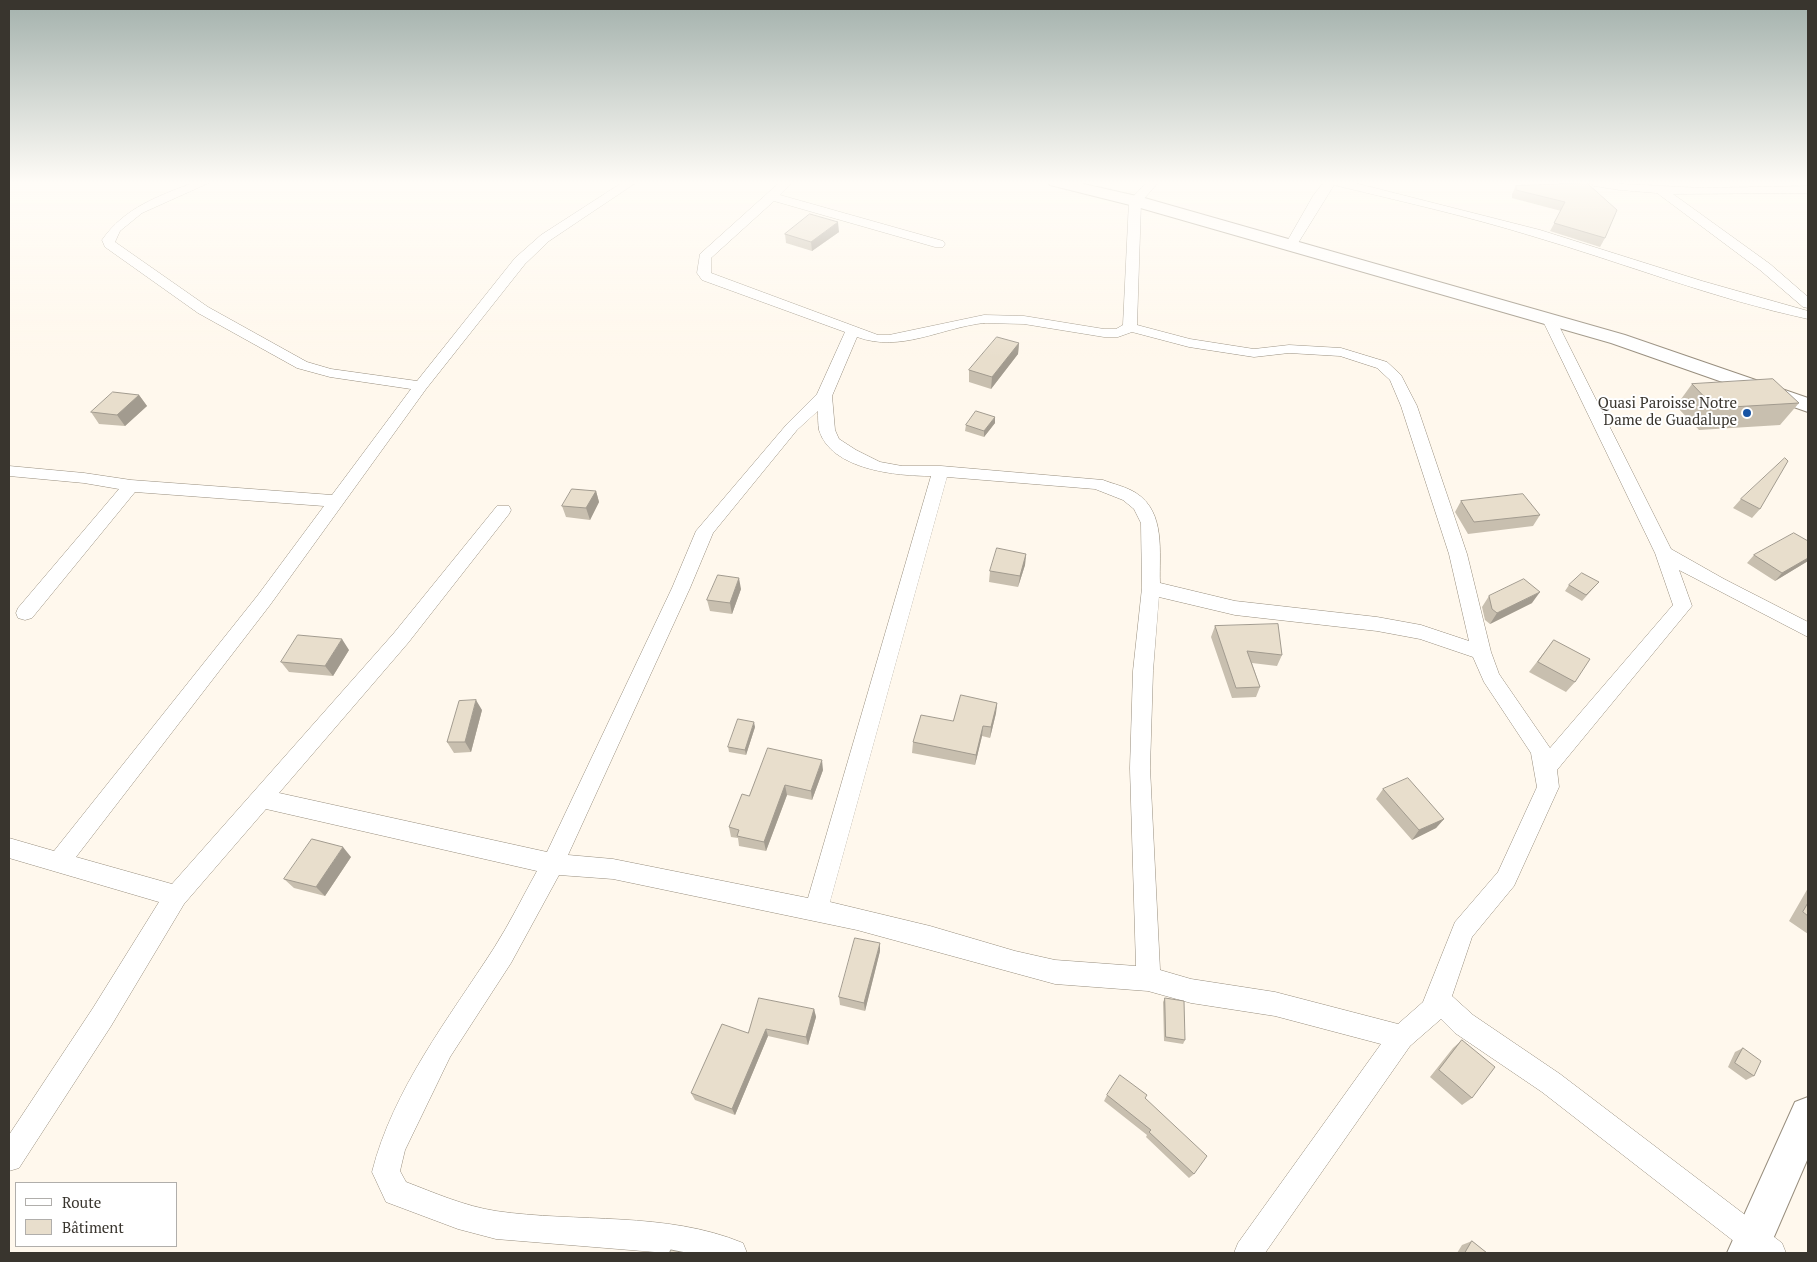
<!DOCTYPE html>
<html>
<head>
<meta charset="utf-8">
<style>
  body { margin:0 }
  #map { position:relative; width:1817px; height:1262px; overflow:hidden; background:#fff8ed; font-family:"PT Serif",serif }
  canvas { display:block }
  .frame { position:absolute; inset:0; border:10px solid #39352e; pointer-events:none }
  .legend { position:absolute; left:15px; top:1182px; width:162px; height:65px; box-sizing:border-box; background:#fff; border:1px solid #b0aeab; margin:0; padding:6px 9px; list-style:none; font-size:15px; color:#39352e }
  .legend li { display:flex; align-items:center; gap:10px; height:25px }
  .legend b { width:25px; border:1px solid #b0aeab }
</style>
</head>
<body>
<div id="map">
<canvas width="1817" height="1262"></canvas>
<div class="frame"></div>
<ul class="legend">
<li><b style="height:6px;background:#fff"></b>Route</li>
<li><b style="height:14px;background:#e8decc"></b>Bâtiment</li>
</ul>
</div>
<script>
const c = document.querySelector('canvas').getContext('2d');
c.lineJoin = 'round';
function strokePath(path, color, width, dash) { c.strokeStyle = color; c.lineWidth = width; c.lineCap = dash ? 'butt' : 'round'; c.setLineDash(dash || []); c.stroke(path); }
function fillPath(path, color) { c.fillStyle = color; c.fill(path, 'evenodd'); }
function write(font, color, halo, rows, align = 'center') {
  c.font = font + ' "PT Serif",serif'; c.lineWidth = 4; c.setLineDash([]); c.textBaseline = 'middle'; c.strokeStyle = halo; c.fillStyle = color; for (const [text, x, y, turn = 0] of rows) {
    c.save(); c.translate(x, y); c.rotate((+turn || 0) * Math.PI / 180); c.textAlign = isNaN(turn) ? turn : align; if (halo) c.strokeText(text, 0, 0); c.fillText(text, 0, 0); c.restore();
  }
}
const street = new Path2D(`
  M195,182H211L142,213L120,231L115,242L208,307L307,362L331,369L417,381L515,258L541,235L623,182H637L549,241L525,264L426,389L270,605L76,857L172,884L394,633L497,506H509L511,510L509,514L408,643L279,793L547,852L672,588L696,531L787,424L817,394L845,332L702,280L697,273L700,254L780,182H793L780,195L943,241L945,244L943,247H935L774,201L711,258V273L878,335H889L984,315L1024,316L1104,329H1116L1123,325L1129,201L1147,182H1159L1141,202L1137,325L1190,339L1254,349L1289,345L1341,348L1387,362L1401,375L1417,406L1467,554L1491,652L1499,674L1550,748L1673,605L1655,553L1542,319L1549,315L1554,316L1671,549L1724,579L1808,622V637L1679,570L1692,606L1557,770L1559,787L1514,886L1472,937L1452,996L1473,1015L1560,1074L1782,1243L1786,1253H1749L1542,1092L1455,1033L1441,1019L1410,1046L1265,1253H1234L1238,1243L1381,1044L1275,1016L1191,1003L1148,991L1055,984L857,930L613,879L559,875L511,963L450,1057L405,1150L400,1171L406,1182C435,1193 464,1206 496,1211C577,1223 666,1211 743,1243L747,1253H667L496,1239L458,1229L386,1202L372,1172C393,1089 449,1018 494,948C510,923 523,896 537,871L266,809L184,904L111,1026L19,1168L9,1171V1135L93,1008L159,902L9,858V838L54,851L258,595L324,506L135,492L32,618L25,620L18,618L16,613L18,608L119,489L84,483L9,476V466L84,473L131,480L332,495L411,389L330,377L297,368L198,313L105,247L102,240C125,207 159,196 195,182ZM984,323L1024,324L1104,337H1118L1132,332L1189,347L1254,357L1289,353L1340,356L1377,368L1390,380L1401,406L1449,554L1469,641L1421,625L1377,617L1235,601L1160,583C1159,553 1166,512 1136,493C1127,487 1113,484 1103,480L941,466H902L880,462L856,450L839,439L835,430L832,396L857,337C901,353 940,328 984,323ZM818,411C818,417 818,424 819,430C831,470 897,476 931,476L808,898L613,859L568,855L690,588L713,533L797,430ZM947,477L1095,489L1123,500L1134,509L1141,523L1142,588L1133,671L1130,768L1136,966L1055,960L1015,951L930,926L830,902ZM1159,597L1235,615L1377,631L1420,639L1473,657L1484,682L1531,753L1537,787L1498,872L1455,922L1423,1002L1398,1024L1275,992L1191,979L1160,970L1150,768L1153,671Z
  M1324,182H1351L1540,230L1702,281L1808,311V319C1715,299 1624,263 1532,236C1467,216 1400,201 1334,185L1295,248H1287L1285,245L1313,196Z
  M1588,182L1701,188L1808,186V193L1673,194L1770,264L1808,297V308L1803,307L1760,270L1657,193L1620,190L1594,186Z`);
const secondary = new Path2D(`
  M1048,182H1075L1141,197L1625,335L1808,398V412L1611,343L1130,205L1050,185Z
  M1808,1097V1158L1767,1253H1727L1795,1102Z`);
strokePath(street, '#988e7e', 1);
strokePath(secondary, '#988e7e', 2);
fillPath(street, '#fff');
fillPath(secondary, '#fff');
fillPath(new Path2D(`
  M1587,183L1605,238L1600,247L1550,231L1561,211L1512,198V194L1516,186Z
  M839,232L812,251L786,243L785,234Z
  M1019,343L1018,354L991,389L969,382V370Z
  M1692,384L1799,403L1780,425L1699,430L1676,406Z
  M139,395L147,406L125,426L99,424L91,412Z
  M995,423L984,437L965,431L966,425Z
  M596,491L599,502L590,520L566,517L562,506Z
  M1741,499L1760,509L1752,518L1733,508Z
  M1461,501L1540,515L1533,526L1468,534L1455,512Z
  M1026,554L1025,565L1018,587L989,582L990,571Z
  M1754,555L1808,561L1775,581L1747,563Z
  M1599,582L1582,601L1565,591L1569,585Z
  M741,589L732,614L710,611L707,600Z
  M1489,596L1532,603L1490,624L1485,620L1482,607Z
  M1215,626L1282,655L1277,666L1252,663L1260,687L1256,697L1232,698L1211,637Z
  M1554,640L1575,682L1566,692L1529,672Z
  M349,650L333,676L289,672L281,662Z
  M997,703L996,713L990,738L982,736L975,765L912,753L913,742L953,721Z
  M482,710L471,752L454,753L447,742Z
  M755,727L746,755L729,752L728,747Z
  M823,770L812,800L787,795L766,851L739,846L738,838L731,837L729,827L749,796Z
  M1383,789L1444,819L1436,828L1412,840L1376,799Z
  M351,857L325,896L294,888L284,879Z
  M1808,888V934L1789,921Z
  M880,951L865,1011L840,1005L839,997Z
  M1165,998L1185,1040L1183,1044L1164,1041L1163,1002Z
  M814,1009L816,1017L808,1045L768,1036L735,1115L695,1100L691,1093L748,1033Z
  M1462,1040L1472,1098L1462,1105L1430,1077L1453,1048Z
  M1743,1048L1754,1076L1746,1080L1728,1067L1735,1052Z
  M1107,1095L1145,1098L1194,1174L1189,1178L1146,1137L1147,1135L1104,1101Z
  M1472,1241L1487,1253H1457L1462,1245Z`), '#c8bfaf');
fillPath(new Path2D(`
  M838,222L839,232L812,251L811,242Z
  M1019,343L1018,354L991,389L992,377Z
  M139,395L147,406L125,426L117,415Z
  M995,417V423L984,437V431Z
  M596,491L599,502L590,520L586,508Z
  M1026,554L1025,565L1018,587L1020,576Z
  M1808,558V561L1775,581L1782,573Z
  M739,578L741,589L732,614L730,603Z
  M1540,592L1532,603L1490,624L1497,613Z
  M342,639L349,650L333,676L325,666Z
  M476,700L482,710L471,752L465,742Z
  M997,703L996,713L990,738L991,727Z
  M754,722L755,727L746,755L745,750Z
  M983,726L982,736L975,765L976,755Z
  M822,760L823,770L812,800L811,791Z
  M785,785L787,795L766,851L764,842Z
  M1444,819L1436,828L1412,840L1419,830Z
  M343,847L351,857L325,896L316,887Z
  M880,943V951L865,1011L864,1003Z
  M814,1009L816,1017L808,1045L806,1037Z
  M766,1029L768,1036L735,1115L732,1109Z`), '#a29b8f');
const building = new Path2D(`
  M1587,183L1617,210L1605,238L1554,223L1565,202L1516,190V186Z
  M810,214L838,222L811,242L785,234Z
  M997,337L1019,343L992,377L969,370Z
  M1773,379L1799,403L1715,408L1692,384Z
  M113,392L139,395L117,415L91,412Z
  M976,411L995,417L984,431L966,425Z
  M1785,458L1788,461L1760,509L1741,499Z
  M572,489L596,491L586,508L562,506Z
  M1523,494L1540,515L1474,522L1461,501Z
  M1794,533L1808,541V558L1782,573L1754,555Z
  M997,548L1026,554L1020,576L990,571Z
  M1582,573L1599,582L1586,595L1569,585Z
  M718,575L739,578L730,603L707,600Z
  M1524,579L1540,592L1497,613L1492,609L1489,596Z
  M1278,624L1282,655L1247,651L1260,687L1236,688L1215,626Z
  M298,635L342,639L325,666L281,662Z
  M1554,640L1590,659L1575,682L1538,662Z
  M961,695L997,703L991,727L983,726L976,755L913,742L921,715L953,721Z
  M476,700L465,742H447L459,701Z
  M738,719L754,722L745,750L728,747Z
  M768,748L822,760L811,791L785,785L764,842L737,836L739,830L729,827L742,794L749,796Z
  M1408,778L1444,819L1419,830L1383,789Z
  M312,839L343,847L316,887L284,879Z
  M1808,903V916L1803,912Z
  M855,938L880,943L864,1003L839,997Z
  M759,998L814,1009L806,1037L766,1029L732,1109L691,1093L722,1024L748,1033Z
  M1165,998L1184,1001L1185,1040L1166,1037Z
  M1462,1040L1495,1067L1472,1098L1439,1070Z
  M1743,1048L1761,1061L1754,1076L1735,1063Z
  M1120,1075L1147,1095L1145,1098L1207,1156L1194,1174L1149,1132L1151,1130L1107,1095Z
  M1472,1241L1487,1253H1465Z
  M671,1250L686,1253H670Z`);
fillPath(building, '#e8decc');
strokePath(building, '#a29b8f', 1);
const sky = c.createLinearGradient(0, 0, 0, 358);
sky.addColorStop(0, '#a3b1ac');
sky.addColorStop(0.51, '#fffcf7');
sky.addColorStop(1, '#fffcf700');
c.fillStyle = sky;
c.fillRect(0, 0, 1817, 358);
for (const [x, y, r, color] of [
  [1747,413,5,"#1653a4"]
]) { const dot = new Path2D(); dot.arc(x, y, r, 0, 2 * Math.PI); c.fillStyle = color; c.fill(dot); strokePath(dot, '#fff', 2); }
write('15px', '#39352e', '#fff', [
  ["Quasi Paroisse Notre",1737,404],
  ["Dame de Guadalupe",1737,421]
], 'right');
</script>
</body>
</html>
